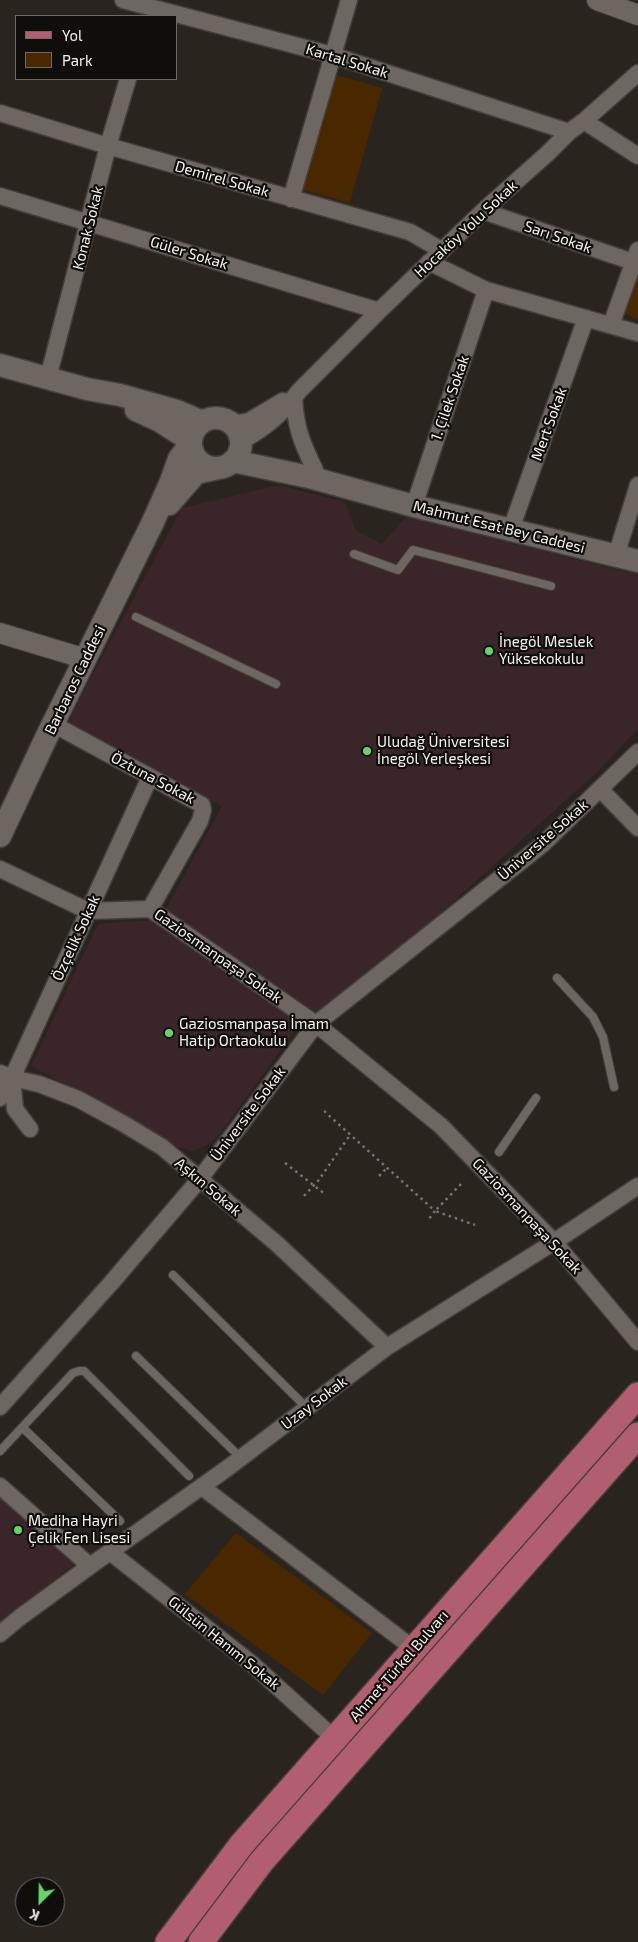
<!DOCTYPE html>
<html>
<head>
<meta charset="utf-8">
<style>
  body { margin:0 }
  #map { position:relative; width:638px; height:1942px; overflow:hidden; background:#2a241f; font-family:"Exo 2",sans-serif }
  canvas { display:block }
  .legend { position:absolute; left:15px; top:15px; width:162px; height:65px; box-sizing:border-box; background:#100e0b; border:1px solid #6c6966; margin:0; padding:6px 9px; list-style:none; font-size:15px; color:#f6f2ee }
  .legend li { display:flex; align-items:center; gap:10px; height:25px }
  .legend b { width:25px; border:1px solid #6c6966 }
  .north { position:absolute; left:15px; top:1877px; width:50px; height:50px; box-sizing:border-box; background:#100e0b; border:1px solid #6c6966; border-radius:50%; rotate:203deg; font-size:14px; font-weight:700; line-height:20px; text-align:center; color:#f6f2ee }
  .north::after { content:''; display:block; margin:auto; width:18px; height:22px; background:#67d466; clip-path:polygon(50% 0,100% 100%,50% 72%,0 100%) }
</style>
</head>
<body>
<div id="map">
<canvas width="638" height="1942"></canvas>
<ul class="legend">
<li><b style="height:6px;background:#b15f6e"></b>Yol</li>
<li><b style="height:14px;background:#492800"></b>Park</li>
</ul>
<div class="north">K</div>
</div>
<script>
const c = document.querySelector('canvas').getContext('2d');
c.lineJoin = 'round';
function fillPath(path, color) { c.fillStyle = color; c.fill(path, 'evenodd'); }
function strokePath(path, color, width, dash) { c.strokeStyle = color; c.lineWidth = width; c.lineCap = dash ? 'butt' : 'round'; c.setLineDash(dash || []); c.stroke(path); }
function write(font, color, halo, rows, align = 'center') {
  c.font = font + ' "Exo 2",sans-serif'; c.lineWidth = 4.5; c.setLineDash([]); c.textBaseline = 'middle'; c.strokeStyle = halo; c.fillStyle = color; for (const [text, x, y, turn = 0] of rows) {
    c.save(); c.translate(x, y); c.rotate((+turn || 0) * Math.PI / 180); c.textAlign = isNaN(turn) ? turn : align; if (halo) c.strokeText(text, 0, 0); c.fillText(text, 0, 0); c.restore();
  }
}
fillPath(new Path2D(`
  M279,485L345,502L356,531L382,544L406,517L638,575V729L597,772L324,1018L166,909L222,806L66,724L182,508Z
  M153,920L291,1013L294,1021L295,1028L290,1037L219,1135L207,1145L193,1151L178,1147L31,1066L98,924Z
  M0,1496L74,1564L0,1623Z`), '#3a2628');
fillPath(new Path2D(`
  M333,74L382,88L350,203L301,189Z
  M638,276V320L627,314L624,309Z
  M236,1533L372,1633L323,1695L185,1594Z`), '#492800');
const service = new Path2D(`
  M354,554L398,570L413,550L551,586
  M136,617L276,684
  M557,978L593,1017L603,1037L614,1087
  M499,1152L536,1098
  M173,1275L307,1408
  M136,1356L241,1458
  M23,1428L120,1521
  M0,1451L73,1373L79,1371H84L189,1476`);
const minor = new Path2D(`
  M123,0L332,55L569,132
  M0,113L108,146L410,232L441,250
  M584,121L638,156
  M0,196L379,311
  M291,199L349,0
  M483,211L633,262
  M429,262L486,290L638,333
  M611,325L638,250
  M48,378L108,146L128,79
  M294,399C296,429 302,443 315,470
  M233,424L249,421L283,401
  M241,441C265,429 284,412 299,391L379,311L483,211L548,153L569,132L584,121L638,73
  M414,506L486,290
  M511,529L586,318
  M616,556L638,485
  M53,724L202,805L203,810L200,821L150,909
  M600,789L638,828
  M0,869L88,911L150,909L316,1024L441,1126L554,1242L638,1342
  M0,1073L12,1078L39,1084L78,1099L124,1124L162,1147L276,1243L387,1347
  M12,1078L15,1109L30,1129
  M0,1098L12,1078L150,777
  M0,1407L112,1282L199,1180L316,1024L543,844L638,752
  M0,1486L90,1566
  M202,1487L414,1649
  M110,1552L251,1663L335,1739
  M0,1634L19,1618L90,1566L229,1467L387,1347L554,1242L638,1186`);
const tertiary = new Path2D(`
  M597,0L638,15
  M0,633L86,659`);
const secondary = new Path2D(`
  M0,365L87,389L120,395L177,411L202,422
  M136,410L160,421L191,441
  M191 443a25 25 0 1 1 50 0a25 25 0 1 1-50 0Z
  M233,461L309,477L414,506L638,561
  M169,504L196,473L218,468
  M0,836L47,736L152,524L170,484L179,459L191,443`);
const primary = new Path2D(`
  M168,1942L242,1844L638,1395
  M201,1942L262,1861L638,1435`);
strokePath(service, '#443f3b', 10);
strokePath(minor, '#443f3b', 19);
strokePath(tertiary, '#443f3b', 22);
strokePath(secondary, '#443f3b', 25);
strokePath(primary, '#443f3b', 28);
strokePath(new Path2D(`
  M324,1111L435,1211L428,1220
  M285,1163L325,1194
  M379,1176L387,1168
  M461,1184L435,1211L475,1225
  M304,1196L318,1181L350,1135`), '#79746f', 2.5, [2.5, 4]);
strokePath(service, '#6e6761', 8);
strokePath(minor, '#6e6761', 16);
strokePath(tertiary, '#6e6761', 20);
strokePath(secondary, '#6e6761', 22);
strokePath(primary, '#b15f6e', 25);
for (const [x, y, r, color] of [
  [489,651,5,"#67d466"],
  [367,751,5,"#67d466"],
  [169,1033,5,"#67d466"],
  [18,1530,5,"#67d466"]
]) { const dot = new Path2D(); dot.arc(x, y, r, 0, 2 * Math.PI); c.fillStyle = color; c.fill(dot); strokePath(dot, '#100e0b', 2); }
write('15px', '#f6f2ee', '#100e0b', [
  ["Kartal Sokak",347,61,17],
  ["Demirel Sokak",222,179,16],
  ["Konak Sokak",88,228,-76],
  ["Hocaköy Yolu Sokak",466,229,-43],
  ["Sarı Sokak",558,237,19],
  ["Güler Sokak",189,253,17],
  ["1. Çilek Sokak",450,398,-71],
  ["Mert Sokak",549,424,-70],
  ["Mahmut Esat Bey Caddesi",499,527,14],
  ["Barbaros Caddesi",75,680,-64],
  ["Öztuna Sokak",153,778,28],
  ["Üniversite Sokak",543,840,-41],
  ["Özçelik Sokak",76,938,-65],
  ["Gaziosmanpaşa Sokak",218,956,35],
  ["Üniversite Sokak",248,1114,-53],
  ["Aşkın Sokak",208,1187,40],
  ["Gaziosmanpaşa Sokak",527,1216,47],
  ["Uzay Sokak",314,1403,-37],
  ["Gülsün Hanım Sokak",224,1643,39],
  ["Ahmet Türkel Bulvarı",399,1666,-49]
]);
write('15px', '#f6f2ee', '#100e0b', [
  ["İnegöl Meslek",499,642],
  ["Yüksekokulu",499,659],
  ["Uludağ Üniversitesi",377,742],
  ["İnegöl Yerleşkesi",377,759],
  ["Gaziosmanpaşa İmam",179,1024],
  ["Hatip Ortaokulu",179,1041],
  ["Mediha Hayri",28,1521],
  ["Çelik Fen Lisesi",28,1538]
], 'left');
</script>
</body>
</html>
